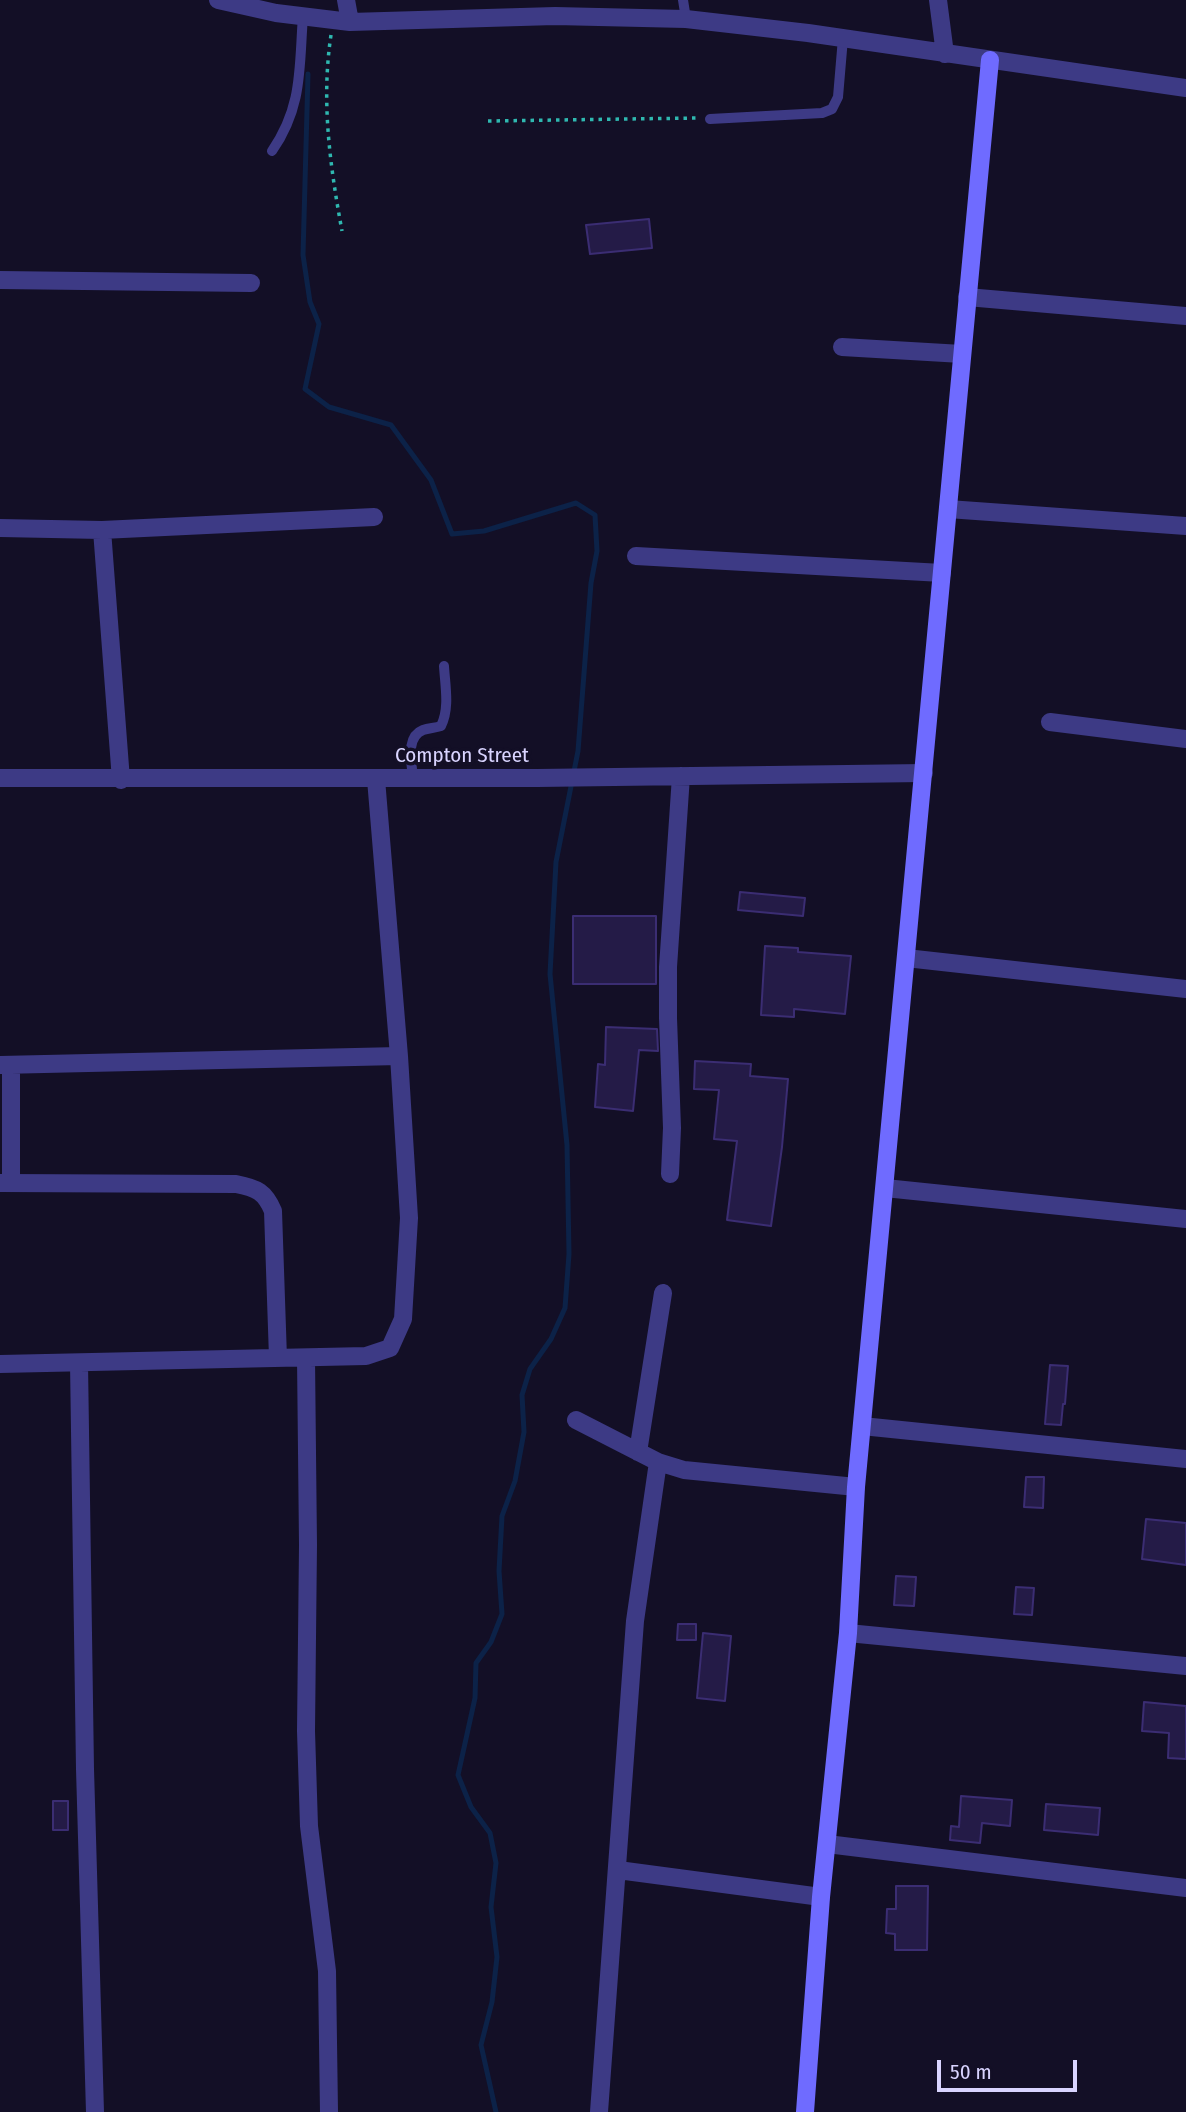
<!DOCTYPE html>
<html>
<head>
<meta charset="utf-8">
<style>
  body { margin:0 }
  #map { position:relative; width:1186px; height:2112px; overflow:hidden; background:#130f26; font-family:"Fira Sans Condensed",sans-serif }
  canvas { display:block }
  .scale { position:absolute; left:937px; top:2060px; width:140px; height:32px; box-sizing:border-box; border:4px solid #d9d4ff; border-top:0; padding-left:9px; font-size:21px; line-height:24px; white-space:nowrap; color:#d9d4ff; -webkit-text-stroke:5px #130f26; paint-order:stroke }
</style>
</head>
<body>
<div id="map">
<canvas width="1186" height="2112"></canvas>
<div class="scale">50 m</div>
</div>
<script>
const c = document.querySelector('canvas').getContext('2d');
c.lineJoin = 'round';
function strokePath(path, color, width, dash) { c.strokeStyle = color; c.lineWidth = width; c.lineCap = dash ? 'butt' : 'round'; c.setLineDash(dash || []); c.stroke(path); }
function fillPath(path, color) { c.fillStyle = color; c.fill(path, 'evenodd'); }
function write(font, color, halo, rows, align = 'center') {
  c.font = font + ' "Fira Sans Condensed",sans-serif'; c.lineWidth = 7; c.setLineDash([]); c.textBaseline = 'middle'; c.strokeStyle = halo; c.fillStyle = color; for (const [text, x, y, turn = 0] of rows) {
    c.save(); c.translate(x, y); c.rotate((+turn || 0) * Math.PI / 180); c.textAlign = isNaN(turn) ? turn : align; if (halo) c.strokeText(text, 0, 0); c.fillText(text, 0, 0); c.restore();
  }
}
strokePath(new Path2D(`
  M308,74L303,255L310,302L319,324L305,389L329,407L391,425L431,480L452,534L484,531L576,503L595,515L597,551L591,583L578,751L556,862L550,974L567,1145L569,1254L565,1308L551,1339L530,1369L522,1395L524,1432L515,1481L502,1516L499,1571L502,1614L491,1642L476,1663L475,1698L458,1775L471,1807L490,1833L496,1863L491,1907L497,1957L492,2002L481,2045L496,2112`), '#0c2248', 5);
const building = new Path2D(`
  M649,219L652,248L590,254L586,225Z
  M740,892L805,898L803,916L738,910Z
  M573,916H656V984H573Z
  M765,946L798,948V952L851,956L845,1014L794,1009V1017L761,1015Z
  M606,1027L657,1029L658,1051L639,1050L633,1111L595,1107L598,1064L605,1065Z
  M695,1061L751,1064L750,1076L788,1079L782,1147L771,1226L727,1220L737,1141L714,1139L719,1090L694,1089Z
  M1050,1365L1068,1366L1065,1404H1063L1061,1425L1045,1424Z
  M1026,1477H1044L1043,1508L1024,1507Z
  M1146,1519L1186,1523V1565L1142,1559Z
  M896,1576L916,1577L914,1606L894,1605Z
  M1016,1587L1034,1588L1032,1615L1014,1614Z
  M678,1624H696V1640H677Z
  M703,1633L731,1636L725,1701L697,1698Z
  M1144,1702L1186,1706V1759L1168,1758L1169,1733L1142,1731Z
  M961,1796L1012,1800L1010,1826L982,1823L980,1843L950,1840L951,1826L959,1827Z
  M53,1801H68V1830H53Z
  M1046,1804L1100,1808L1098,1835L1044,1830Z
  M896,1886H928L927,1950H895V1934L886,1933L887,1909H896Z`);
fillPath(building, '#241b47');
strokePath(building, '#3b2d73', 2);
strokePath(new Path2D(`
  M331,35C321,101 330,166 342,231
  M488,121L696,118`), '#2fb8b0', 3.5, [3.5, 5]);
strokePath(new Path2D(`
  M683,0L686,19
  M710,119L822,113L832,109L838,97L843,38
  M272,151C303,106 299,68 303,16
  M413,779C412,763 405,737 423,730C429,728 435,728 441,726C450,708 445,685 444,666`), '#3d3a85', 10);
strokePath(new Path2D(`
  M218,0L276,13L350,22L555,16L686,19L808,33L1186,88
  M346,0L350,22
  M938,0L945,54
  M0,280L251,283
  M967,297L1186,316
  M842,347L962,354
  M948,509L1186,526
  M0,528L102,530L374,517
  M102,530L121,780
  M636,556L942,573
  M1050,722L1186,739
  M0,778H537L924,773
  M906,958L1186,989
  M0,1065L399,1056
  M11,1065V1182
  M670,1174L672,1128L668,1018V967L681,776
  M0,1183L236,1184C257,1188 265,1192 273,1211L278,1358
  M885,1188L1186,1219
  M306,1358L308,1545L306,1731L309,1826L327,1971L329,2112
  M79,1363L85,1769L95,2112
  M0,1364L366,1356L390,1348L403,1319L409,1218L399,1056L376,779
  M576,1420L658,1462L684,1470L856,1487
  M862,1426L1186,1459
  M638,1452L663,1293
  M848,1633L1186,1666
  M827,1844L1186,1888
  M618,1870L821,1897
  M599,2112L635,1621L658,1462`), '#3d3a85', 18);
strokePath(new Path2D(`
  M805,2112L821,1897L848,1633L856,1487L990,60`), '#6f6bff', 18);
write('21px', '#d9d4ff', '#130f26', [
  ["Compton Street",462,756]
]);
</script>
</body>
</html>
